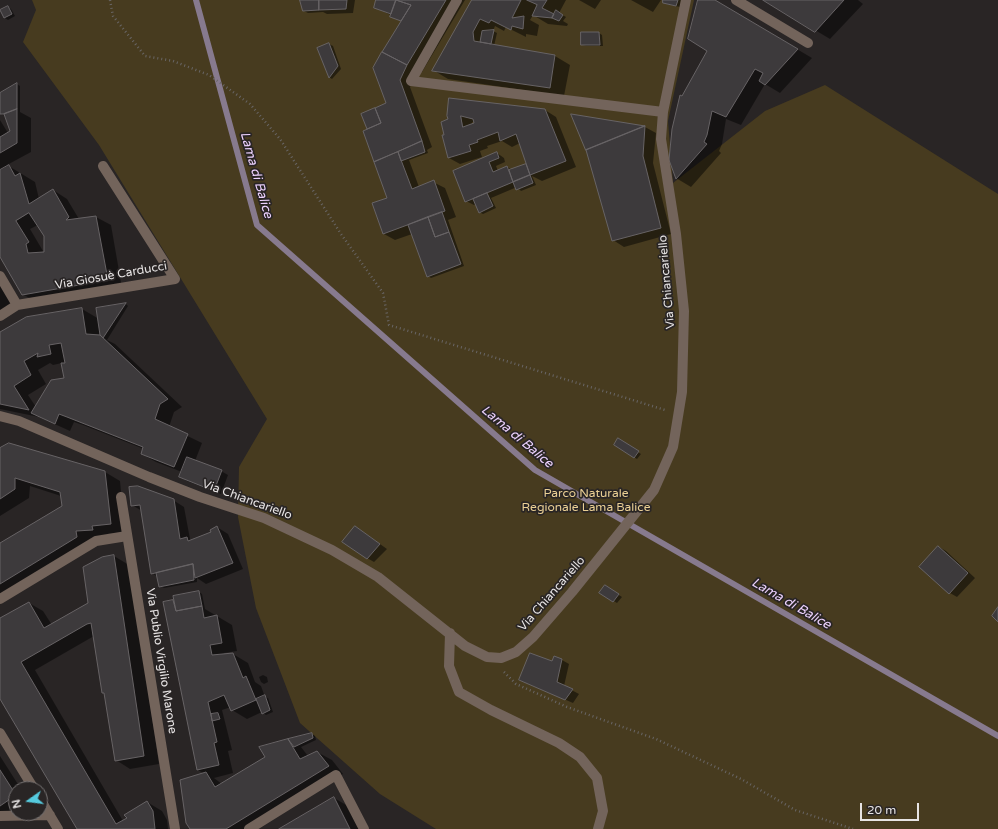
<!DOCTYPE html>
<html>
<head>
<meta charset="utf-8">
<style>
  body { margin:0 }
  #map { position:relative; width:998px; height:829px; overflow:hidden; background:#292525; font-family:"Varela Round",sans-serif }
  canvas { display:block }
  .north { position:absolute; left:8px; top:781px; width:40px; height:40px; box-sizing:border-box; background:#292525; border:1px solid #757171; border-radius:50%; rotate:256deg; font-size:11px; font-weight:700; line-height:16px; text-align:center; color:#e7e4e4 }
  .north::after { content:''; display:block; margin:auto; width:14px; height:18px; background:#55cade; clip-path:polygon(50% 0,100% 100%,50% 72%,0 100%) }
  .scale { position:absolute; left:860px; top:803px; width:59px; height:18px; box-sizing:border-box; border:2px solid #e7e4e4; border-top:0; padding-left:5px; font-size:12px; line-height:14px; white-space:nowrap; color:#e7e4e4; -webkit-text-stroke:3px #292525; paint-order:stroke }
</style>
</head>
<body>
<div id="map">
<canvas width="998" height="829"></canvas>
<div class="north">N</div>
<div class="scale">20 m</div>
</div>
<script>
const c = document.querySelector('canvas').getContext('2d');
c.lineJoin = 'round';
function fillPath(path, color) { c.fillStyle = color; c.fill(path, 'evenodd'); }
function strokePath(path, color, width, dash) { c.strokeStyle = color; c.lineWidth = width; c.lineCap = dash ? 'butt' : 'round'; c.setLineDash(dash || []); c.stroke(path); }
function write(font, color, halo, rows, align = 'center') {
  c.font = font + ' "Varela Round",sans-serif'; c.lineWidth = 3.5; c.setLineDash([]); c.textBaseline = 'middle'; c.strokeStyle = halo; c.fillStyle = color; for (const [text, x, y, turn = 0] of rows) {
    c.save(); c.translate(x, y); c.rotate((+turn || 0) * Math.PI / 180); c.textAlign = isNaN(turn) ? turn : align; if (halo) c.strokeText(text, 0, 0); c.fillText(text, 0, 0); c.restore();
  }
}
fillPath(new Path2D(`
  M32,0H694L668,121L673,183L765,111L825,85L998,194V829H436L380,794L300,723L256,608L238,517L239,467L267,419L99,145L23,42L36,10Z`), '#473b1f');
fillPath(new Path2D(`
  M301,0H355L353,13L327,14L323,12L308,13L304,11Z
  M378,0H465L422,72L418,70L410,87L432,147L427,150L428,153L409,160L419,187L433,182L445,188L456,217L448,220L464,266L431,278L428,276L412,234L395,240L384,234L373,204L388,198L364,132L369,130L362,114L387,104L402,21L375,7Z
  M474,0H566L559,13L566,17L563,21L568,24L567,26L548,24L533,15L530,20L539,25L537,36L526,34V37L506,27L504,31L495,26L493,31L497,33L494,46L555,56L570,65L564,96L448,79L433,70Z
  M579,0H601L595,9Z
  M631,0H661L653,12Z
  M664,0H681L680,7L667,4L664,2Z
  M699,0H714L812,58L780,93L765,84L741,125L726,119L722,144L719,151L721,153L691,187L676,178L682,97L709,51Z
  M765,0H858L863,4L830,39Z
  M8,7L11,9L15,16L8,20L5,18L1,11Z
  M582,33H599L602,35L603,46H586L582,45Z
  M329,44L333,46L341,69L332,79L329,77Z
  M17,84L20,86V112L31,118V152L7,165L35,182L39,199L53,190L67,199L79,219L96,217L111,225L122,288L37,302L22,294L0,255V120L8,133L11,132L6,116L1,114V94ZM38,225L45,235L44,253H40L43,251L30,229Z
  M545,110L556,117L576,167L542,181L532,176L536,185L521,191L517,187L491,198L496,208L483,214L479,212L476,204L474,205L466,201L454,171L497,153L504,158L505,162L496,166L498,171L507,167L513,170L526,165L528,167L520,143L512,147L502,141L487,146L488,148L480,151L482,157L460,164L449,158L444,136L445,135L449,120L448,116ZM472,122L478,123L472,125Z
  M645,127L656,133L653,163L671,234L624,247L613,240Z
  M0,281L17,310L0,320Z
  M126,304L128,306L107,340L115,344L182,407L174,412L169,427L202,443L195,461L221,471L228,475L221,494L187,481L180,477L182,472L156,462L142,454L144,449L83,425L74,422L70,431L39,417L0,409V334L82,309L99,319L97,309ZM50,363L53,365L62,363L66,379L36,407L28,395L46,384L38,370Z
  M618,440L641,454L637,459L615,445Z
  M0,449L105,472L120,481L125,532L107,534V538L0,601V544L63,506L61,496L30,486L29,498L0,516Z
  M173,500L184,507L190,539L191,541L212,532L217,527L228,534L243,569L206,584L197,578V582L164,588L160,586L158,577L152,573L142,511L132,505Z
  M363,532L387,549L374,562L367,558Z
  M939,547L946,551L975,578L957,597L950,593Z
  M114,556L129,565L159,764L130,769L116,760L106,694L102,692L94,636L35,670L123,821L147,802L162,811L167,820L168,829H78L0,698V620L29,603L43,611L52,625L89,603L102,558Z
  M605,586L622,597L617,603L601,593Z
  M199,592L202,594L205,609L232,625L237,651L224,653L225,655L233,654L248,663L255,682L261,686L265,697L268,698L273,712L266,715L262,712L247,719L232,710L231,707L222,710L232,750L228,751L233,773L214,778L222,784L267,757L260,748L312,734L315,736L316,740L301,747L308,756L317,752L332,760L343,774L254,829H191L205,774L198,770L165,603L173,601L175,602Z
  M562,660L569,664L564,686L579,694L573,703L520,680L553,663Z
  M263,675L267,677L268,682L264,684L261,682L259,677Z
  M0,756L21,789H16V813L0,815Z
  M334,798L348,806L360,829H281Z`), '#0007');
strokePath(new Path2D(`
  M196,0L257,225L535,470L998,736`), '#877a8e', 6);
const building = new Path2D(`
  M300,0H319V10L303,11Z
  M319,0H347L346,9L319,10Z
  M376,0H446L407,65L382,52L411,5L396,0L391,14L374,8Z
  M396,0L411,5L401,21L390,17Z
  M472,0H521L512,18L524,16L523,29L512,26L511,30L491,20L489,23L480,19L473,32L474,41L555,55L550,88L432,71Z
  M527,0H547L542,8L554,14L552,18L532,16L537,5Z
  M663,0H678L676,6L663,3Z
  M698,0H715L798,49L765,85L759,81L763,73L755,69L726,117L712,111L707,135L704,142L707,144L676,179L669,160L672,129L680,95L682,96L707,51L688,39Z
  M763,0H844L815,32Z
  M8,6L12,14L4,18L0,10Z
  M556,10L563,15L559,21L552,18Z
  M494,30L491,44L480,42L482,31Z
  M581,32H599L600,45H581Z
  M329,43L338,66L329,78L317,48Z
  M382,52L407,65L400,80L422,141L374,162L363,131L381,123L375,108L386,103L373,68Z
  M17,83V109L4,114H0V93Z
  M449,98L545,109L566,161L530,175L516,134L500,141L498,132L477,140L478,142L469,145L471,151L448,158L442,135H444L441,122L448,119L447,116ZM461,116L473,119L474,123L463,127Z
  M375,108L381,123L367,129L361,114Z
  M17,109V143L0,153V137L10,131L4,114Z
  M571,114L645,126L586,150Z
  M645,126L643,156L661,228L612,241L586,150Z
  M422,141L425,152L401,161L398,152Z
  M398,152L412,189L434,180L445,211L383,234L372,203L387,198L374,162Z
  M497,152L499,158L489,162L493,172L507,166L513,182L465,202L453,171Z
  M526,164L530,175L513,182L509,170Z
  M9,165L15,176L20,173L29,204L53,189L69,217L66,220L96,216L108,280L22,295L0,257V170ZM29,213L44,236V252L28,253L26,244L29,242L16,221Z
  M530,175L533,183L516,190L513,182Z
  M487,193L493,206L479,213L473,199Z
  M442,212L449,232L435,237L428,217Z
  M428,217L435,237L449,232L461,264L427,277L408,225Z
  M126,303L103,338L100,335L96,308Z
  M82,308L86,334L100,335L168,399L160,404L155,419L188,434L174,467L141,454L143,447L67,417L59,414L55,424L31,413L51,380L64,378L61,363H65L61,343L49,345L51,354L37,357L38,353L24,361L31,375L14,386L29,410L0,404V332L26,317Z
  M618,438L639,451L634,458L614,445Z
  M9,443L105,471L111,524L92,526L93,530L76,531L77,537L0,584V543L62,506L60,492L15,478V489L0,499V448Z
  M187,457L222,470L214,491L179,477Z
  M138,486L174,499L180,539L187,537L188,541L211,532L210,530L217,526L233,563L195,578L193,564L151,574L140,505L131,506L129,487Z
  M355,526L380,544L367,559L342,542Z
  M938,546L968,573L949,594L919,567Z
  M114,555L144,756L115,761L104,693H102L91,623L87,624L21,662L116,824L127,818L124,815L147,801L153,811L155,829H77L0,699V618L29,602L44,628L88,603L83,567L102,557Z
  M193,564L194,580L159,587L156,573Z
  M605,585L619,594L613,602L599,593Z
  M199,591L202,606L176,611L173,596Z
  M173,600L176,611L202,606L204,618L217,615L222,643L210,645L212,655L233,653L243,678L246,676L256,700L231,711L224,695L208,702L217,742L214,743L219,765L197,770L163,602Z
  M998,607V622L992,616Z
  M530,653L552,661L554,656L562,659L557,682L573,689L565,700L519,680Z
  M265,695L270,710L262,714L256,699Z
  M218,713L220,719L212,721L211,714Z
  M312,733L313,738L294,747L288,739Z
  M288,739L300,759L317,751L329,766L226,829H190L186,823L180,780L206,772L215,787L265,757L259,747Z
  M0,770L16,795L0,806Z
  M334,797L350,829H279Z`);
fillPath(building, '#3d3a3c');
strokePath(building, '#676365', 1);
strokePath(new Path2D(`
  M110,0L113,16L145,56L173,61L209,75L250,104L280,139L341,234L383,293L389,325L665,410
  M504,672L516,684L567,707L656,739L741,779L795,810L853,829`), '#696666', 2.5, [1, 3]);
strokePath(new Path2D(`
  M457,0L411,81L663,112
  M736,0L808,43
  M0,276L17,305L0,316
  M17,305L175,279L103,166
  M0,416L19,421L149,477L200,497L264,518L332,550L378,577L465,646L487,657L501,658L516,652L533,637L572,592L654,490L673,447L682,392L684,311L676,234L661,139L663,112L686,0
  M121,497L175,829
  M0,599L96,541L127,536
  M450,633L449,666L459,692L491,710L559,743L580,757L597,778L603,811L598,829
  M0,733L34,789
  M40,799L58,829
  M0,816L50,815
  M249,829L336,775L364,829`), '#73645b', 10);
write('12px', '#e7e4e4', '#292525', [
  ["Via Giosuè Carducci",111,276,-10],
  ["Via Chiancariello",667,282,-95],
  ["Via Chiancariello",247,500,20],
  ["Via Chiancariello",552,594,-49],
  ["Via Publio Virgilio Marone",161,661,81]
]);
write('12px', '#eacf94', '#292525', [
  ["Parco Naturale",586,494],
  ["Regionale Lama Balice",586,508]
]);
write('italic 13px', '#ecd1fd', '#292525', [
  ["Lama di Balice",256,175,74],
  ["Lama di Balice",517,437,40],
  ["Lama di Balice",791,604,30]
]);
</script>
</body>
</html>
